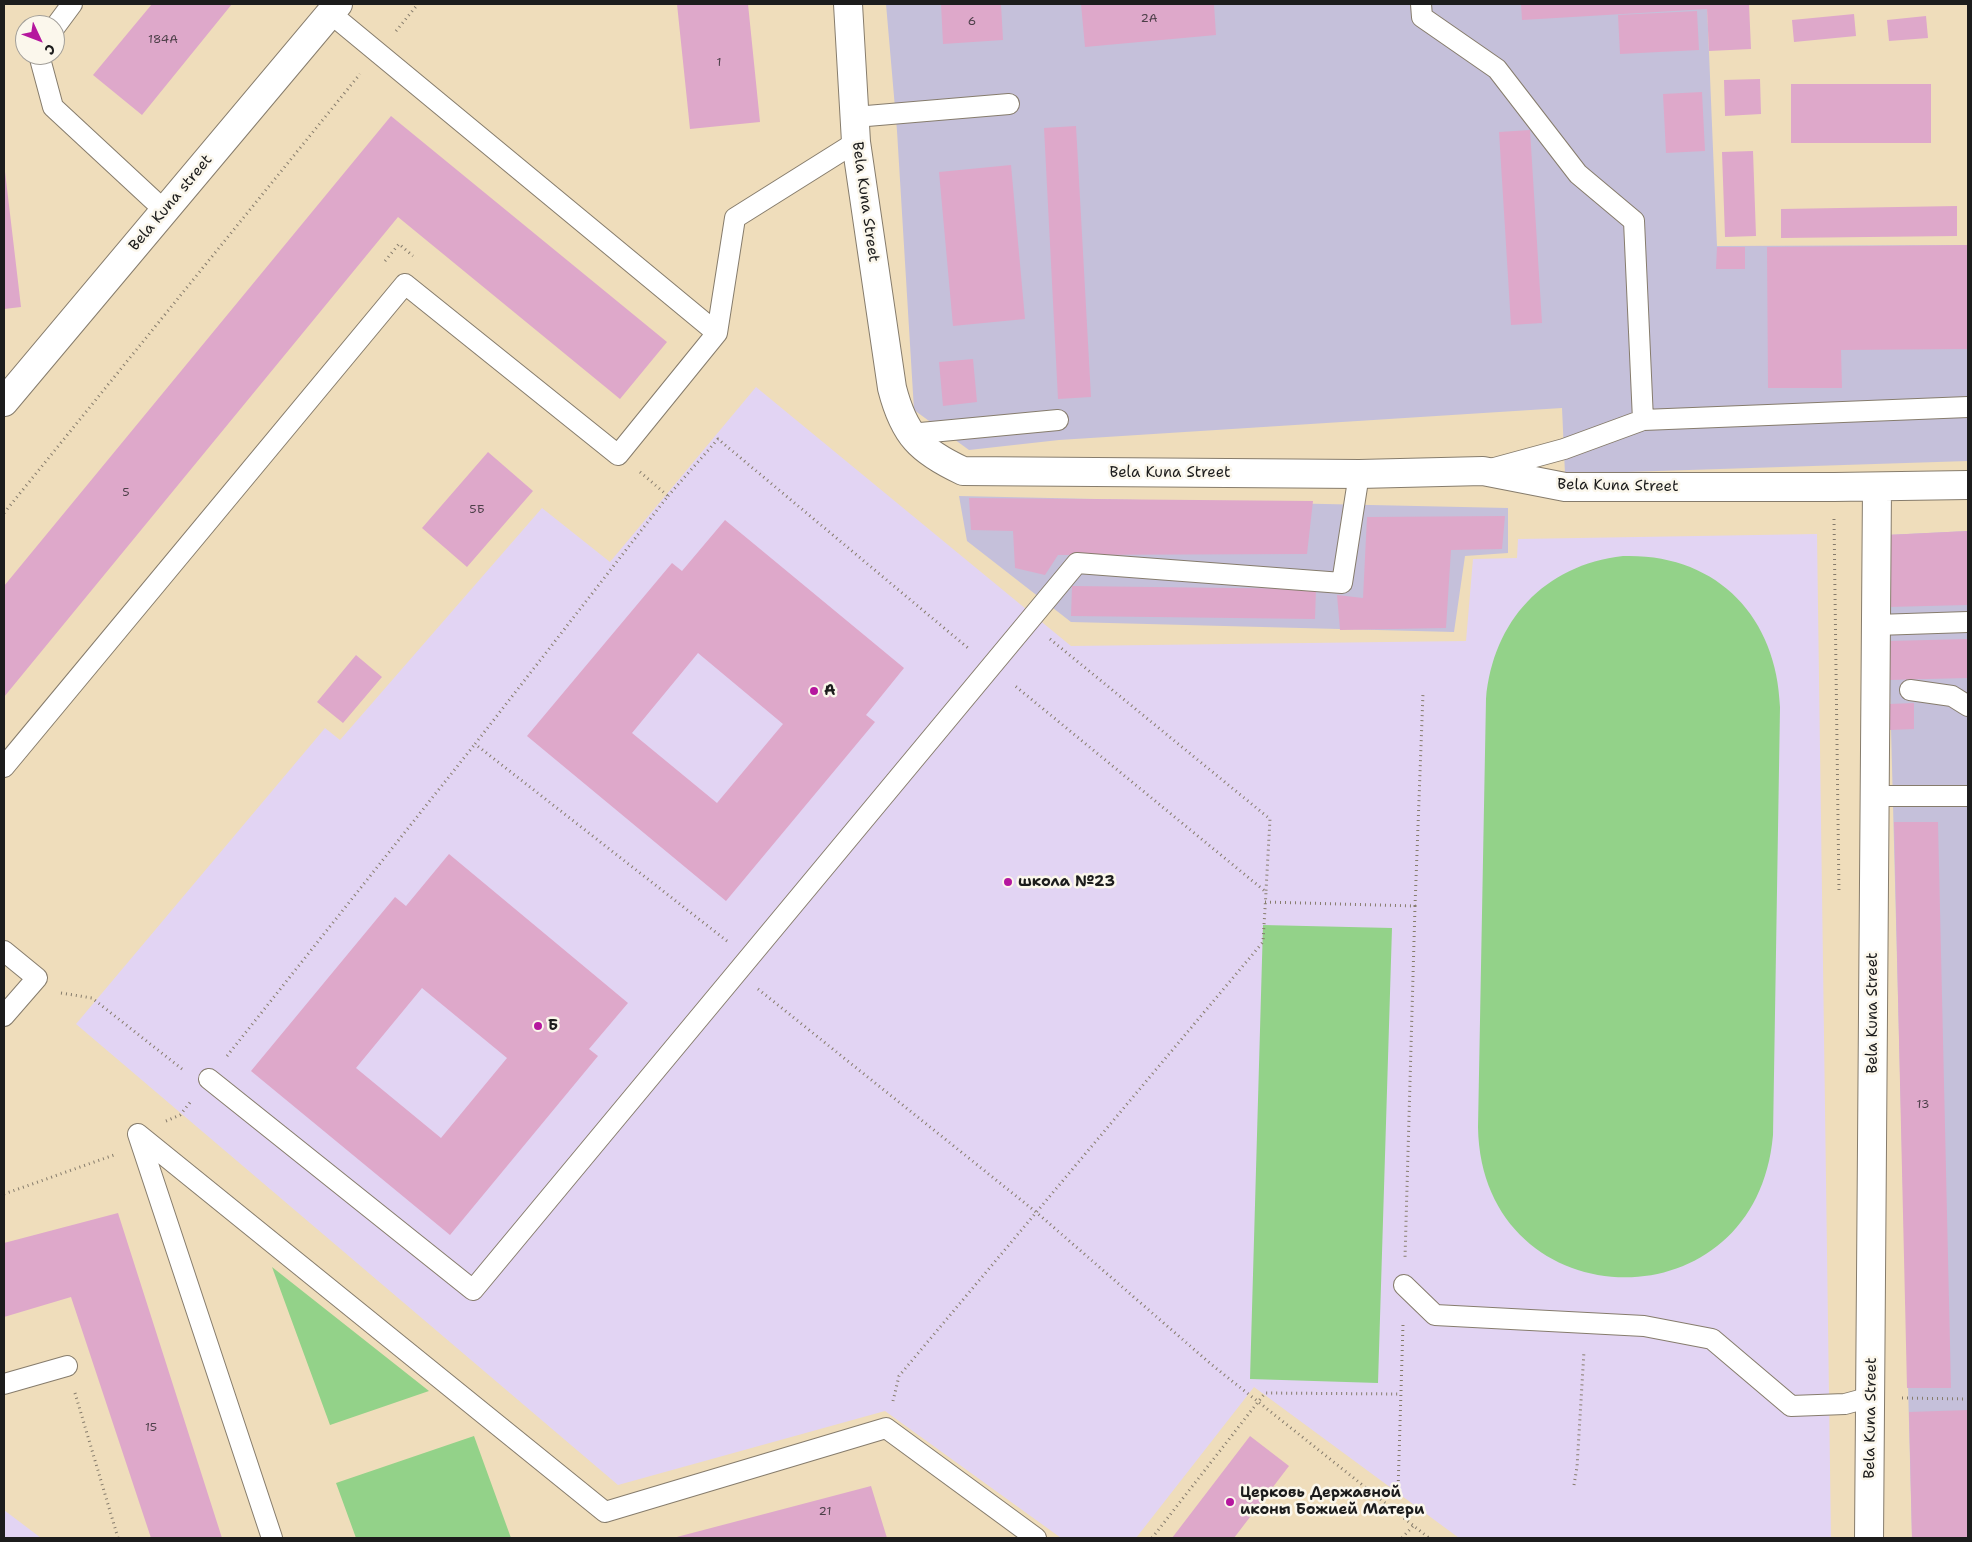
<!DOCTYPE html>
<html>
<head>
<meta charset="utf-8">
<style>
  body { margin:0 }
  #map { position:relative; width:1972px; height:1542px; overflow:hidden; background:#efddbb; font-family:"Shantell Sans",sans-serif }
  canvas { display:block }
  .frame { position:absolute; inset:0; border:5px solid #1c1c1c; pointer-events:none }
  .north { position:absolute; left:15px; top:15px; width:50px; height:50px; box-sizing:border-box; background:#fbf7ec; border:1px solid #a29f99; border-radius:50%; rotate:133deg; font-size:14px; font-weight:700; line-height:20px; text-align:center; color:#1c1c1c }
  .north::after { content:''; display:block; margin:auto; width:18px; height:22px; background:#b5179e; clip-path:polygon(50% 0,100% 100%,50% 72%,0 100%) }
</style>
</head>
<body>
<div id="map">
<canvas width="1972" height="1542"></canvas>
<div class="frame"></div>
<div class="north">С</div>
</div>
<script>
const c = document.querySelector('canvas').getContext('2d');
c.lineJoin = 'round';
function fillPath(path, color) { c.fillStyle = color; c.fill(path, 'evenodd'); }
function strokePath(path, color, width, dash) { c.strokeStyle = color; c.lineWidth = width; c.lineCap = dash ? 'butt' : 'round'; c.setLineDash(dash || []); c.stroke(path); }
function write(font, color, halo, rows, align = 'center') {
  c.font = font + ' "Shantell Sans",sans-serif'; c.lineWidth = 5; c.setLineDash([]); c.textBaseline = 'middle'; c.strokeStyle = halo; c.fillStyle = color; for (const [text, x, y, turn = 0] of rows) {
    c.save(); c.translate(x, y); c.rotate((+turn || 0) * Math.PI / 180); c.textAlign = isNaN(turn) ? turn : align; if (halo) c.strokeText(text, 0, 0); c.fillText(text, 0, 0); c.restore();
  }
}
fillPath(new Path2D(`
  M756,387L1071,646L1466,641L1473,559L1517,558L1518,539L1817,534L1831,1538H1459L1254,1387L1136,1538H1061L885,1411L618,1485L76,1024L325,728L340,740L542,508L610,562Z
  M4,1510L41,1538H4Z`), '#e2d4f3');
fillPath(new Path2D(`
  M886,4H1707L1717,246L1968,245V461L1565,474L1562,408L1059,440L969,450L914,410L897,131Z
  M959,496L1508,508V553L1465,556L1454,632L1071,622L967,541Z
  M1968,531V1538H1912L1886,535Z`), '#c5c0da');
fillPath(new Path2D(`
  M1623,556C1716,553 1777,616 1780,707L1773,1135C1756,1331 1481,1321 1478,1127L1486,699C1493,621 1544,565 1623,556Z
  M1263,925L1392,928L1378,1383L1250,1379Z
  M272,1267L429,1391L330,1425Z
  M474,1436L511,1538H356L336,1483Z`), '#93d289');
fillPath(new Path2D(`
  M152,4H232L142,115L93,75Z
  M677,4H748L760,122L690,129Z
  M941,4H1001L1003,40L943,44Z
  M1081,4H1214L1216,35L1085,47Z
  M1521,4H1749L1751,49L1709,51L1707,9L1522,20Z
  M1697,11L1699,50L1620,54L1618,15Z
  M1854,14L1856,36L1794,42L1792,20Z
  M1926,16L1928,38L1889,41L1887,20Z
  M1760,79L1761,114L1725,116L1724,80Z
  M1791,84H1931V143H1791Z
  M1702,92L1705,151L1666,153L1663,94Z
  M391,116L667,342L620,399L398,217L4,697V586Z
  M1076,126L1091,397L1058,399L1044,128Z
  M1530,130L1542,323L1511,325L1499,132Z
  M1753,151L1756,236L1725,237L1722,152Z
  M4,163L21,307L4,309Z
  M1011,165L1025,319L953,326L939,172Z
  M1957,206V236L1781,238V209Z
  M1968,245V349L1841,350L1842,388H1768L1767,247Z
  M1717,247H1745V269H1716Z
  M973,359L977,402L943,406L939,362Z
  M488,452L533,491L467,567L422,528Z
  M969,498L1313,501L1307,554L1058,555L1045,575L1015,568L1013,531L971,530Z
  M1505,516L1502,549L1451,550L1446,628L1340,630L1337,595L1363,598L1367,517Z
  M725,520L904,668L866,715L875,722L726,901L527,736L672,563L682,571ZM698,653L783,724L717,803L632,733Z
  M1968,531V605L1888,607L1886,535Z
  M1072,586L1316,589L1315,619L1071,616Z
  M1968,639V678L1889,680L1888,641Z
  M356,655L382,677L343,723L317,702Z
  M1914,703V729L1890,730L1889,704Z
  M1894,822H1938L1951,1388H1907Z
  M449,854L628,1003L589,1049L598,1056L450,1235L251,1071L395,897L406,906ZM422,988L507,1058L441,1138L356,1068Z
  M118,1213L222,1538H151L71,1297L4,1317V1243Z
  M1968,1410V1538H1912L1909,1412Z
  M1250,1436L1289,1466L1234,1538H1172Z
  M871,1486L887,1538H673Z`), '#dea8ca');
const service = new Path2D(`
  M1421,4L1422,17L1497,69L1578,174L1634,221L1643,420
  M330,13L717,333
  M55,27L72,4
  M39,55L53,107L164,210
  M855,117L1009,104
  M910,434L1058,420
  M1487,470L1564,449L1643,420L1968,407
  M1876,625L1968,622
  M1910,690L1952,696L1968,706
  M4,767L405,284L618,455L717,333L735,218L856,142
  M1875,796H1968
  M4,951L37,978L4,1016
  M209,1079L473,1290L1077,563L1342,583L1359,474
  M138,1134L605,1512L886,1428L1036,1538
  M138,1134L272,1538
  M1404,1285L1435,1315L1644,1326L1712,1339L1791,1406L1845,1404L1871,1397
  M4,1384L67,1366`);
const minor = new Path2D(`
  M848,4L856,142L892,388C904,435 920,451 963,471L1359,474L1483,471L1565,487H1834L1968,485
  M4,402L338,4
  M1869,1538L1877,487`);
strokePath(service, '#867c6c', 22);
strokePath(minor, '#867c6c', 30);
strokePath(new Path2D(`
  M396,31L418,4
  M385,261L399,244L413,256
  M640,472L668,496L475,744L727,941
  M668,496L718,439L968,648
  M4,513L360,74
  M1834,519L1839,893
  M1050,639L1270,819L1266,891
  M1265,902L1415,906L1405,1258
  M1415,906L1423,693
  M758,989L1036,1212L1212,1365L1429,1538
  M61,993L92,998L182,1069
  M227,1056L475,744
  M166,1121L180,1115L192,1100
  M4,1194L114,1155
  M75,1393L118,1538
  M1902,1398L1968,1399
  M893,1401L899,1376L1263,942L1266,892L1014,685
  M1574,1485L1577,1467L1584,1351
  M1398,1491L1403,1324
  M1152,1538L1265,1393L1401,1394
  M1402,1538L1413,1526`), '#867c6c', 3, [1, 4]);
strokePath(service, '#fff', 20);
strokePath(minor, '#fff', 28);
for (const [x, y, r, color] of [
  [814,691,5,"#b5179e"],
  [1008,882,5,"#b5179e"],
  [538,1026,5,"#b5179e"],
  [1230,1502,5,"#b5179e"]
]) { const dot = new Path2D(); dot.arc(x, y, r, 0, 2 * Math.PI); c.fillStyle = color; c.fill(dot); strokePath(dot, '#fbf7ec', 2); }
write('12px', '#4c3f48', null, [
  ["2А",1149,19],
  ["6",972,22],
  ["184А",163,40],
  ["1",719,63],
  ["5",126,493],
  ["5Б",477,510],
  ["13",1923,1105],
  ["15",151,1428],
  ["21",825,1512]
]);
write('15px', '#1c1c1c', '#fbf7ec', [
  ["Bela Kuna Street",865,202,82],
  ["Bela Kuna street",171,203,-50],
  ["Bela Kuna Street",1170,473],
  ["Bela Kuna Street",1618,486,1],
  ["Bela Kuna Street",1873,1013,-90],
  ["Bela Kuna Street",1871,1418,-89]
]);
write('bold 15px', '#1c1c1c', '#fbf7ec', [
  ["А",824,691],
  ["школа №23",1018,882],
  ["Б",548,1026],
  ["Церковь Державной",1240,1493],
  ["иконы Божией Матери",1240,1510]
], 'left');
</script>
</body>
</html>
